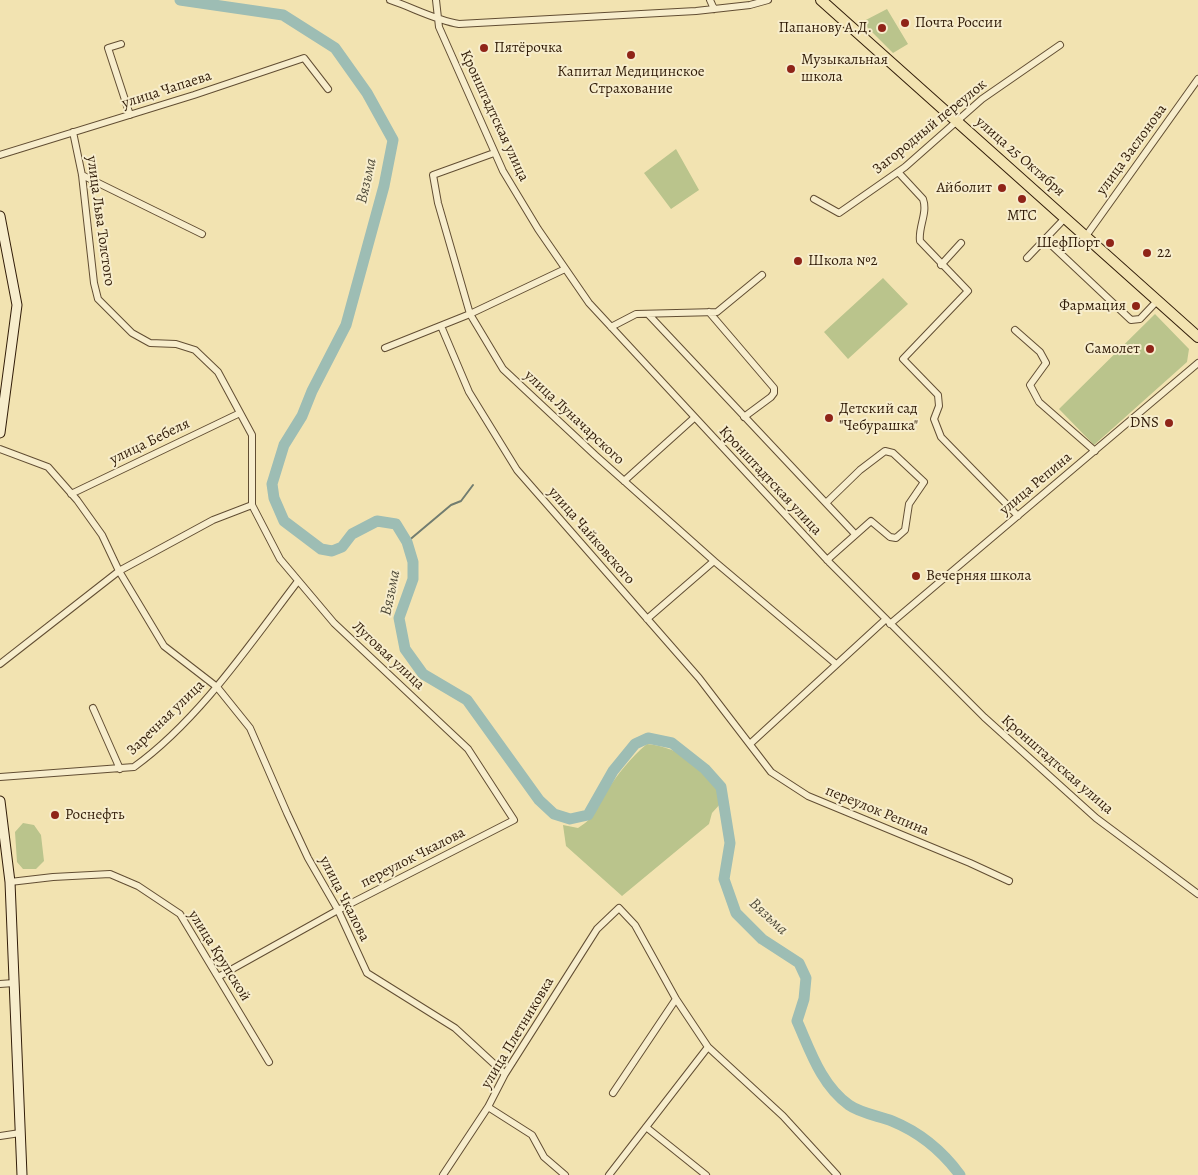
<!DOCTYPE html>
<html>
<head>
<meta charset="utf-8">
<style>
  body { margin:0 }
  canvas { display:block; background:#f2e3b1 }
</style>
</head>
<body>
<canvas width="1198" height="1175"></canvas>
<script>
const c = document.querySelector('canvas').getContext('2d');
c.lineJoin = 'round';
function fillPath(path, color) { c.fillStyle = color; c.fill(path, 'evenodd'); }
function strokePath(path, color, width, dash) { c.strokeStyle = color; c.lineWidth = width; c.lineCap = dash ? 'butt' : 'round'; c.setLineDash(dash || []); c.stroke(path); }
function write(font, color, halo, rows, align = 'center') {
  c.font = font + ' Alegreya,serif'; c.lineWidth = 4; c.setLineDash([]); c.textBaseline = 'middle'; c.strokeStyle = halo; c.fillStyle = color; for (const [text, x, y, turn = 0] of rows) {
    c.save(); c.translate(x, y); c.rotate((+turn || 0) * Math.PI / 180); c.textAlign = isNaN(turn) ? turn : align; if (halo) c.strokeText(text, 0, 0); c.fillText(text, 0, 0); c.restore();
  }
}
fillPath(new Path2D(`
  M887,9L908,44L893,53L862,22Z
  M676,149L699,190L671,209L644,173Z
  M883,278L908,304L848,359L824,332Z
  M1155,314L1189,349L1187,362L1094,445L1059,409Z
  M647,744C679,747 715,769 721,803L712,813L709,824L622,896L566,846L563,825L578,828C597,816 595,809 606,792C618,774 631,757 647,744Z
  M23,823L34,825L41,835L44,861L36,869H23L17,862L15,832Z`), '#bac48c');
strokePath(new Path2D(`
  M407,542L451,505L461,501L473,485`), '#727d70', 2);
strokePath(new Path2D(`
  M180,0L283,15L335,48L367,93L393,140L384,186L346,325L312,391L302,416L284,445L272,484L274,498L284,521L321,549L332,551L342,547L352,534L377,521L396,524L407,542L413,562V579L399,618L405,649L423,674L467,700L539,800L554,814L570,819L588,815L613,771L635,744L648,738L672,743L705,769L721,787L730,843L724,879L736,913L762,939L799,963L806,978L804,999L797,1021C810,1050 821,1085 849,1105C860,1113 879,1116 892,1121C919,1132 943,1152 960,1175`), '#9dbdb4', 11);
const street = new Path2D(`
  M390,0C414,8 435,20 459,24L696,11L750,5L768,0
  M436,0L439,27L503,171L538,229L589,303L830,563L984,717L1096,818L1198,894
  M710,0L714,9
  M121,44L108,48L130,115
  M494,153L433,175L438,203L470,314L503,369L595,455L714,561L836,664
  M0,155L194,95L304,58L328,89
  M898,172L923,199C928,213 918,227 920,241L968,291L903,359L938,395L939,406L934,419L941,437L1018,516
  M82,175L202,234
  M814,199L839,213L905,167L982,99L1060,45
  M1086,236L1198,79
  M1045,239L1131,320L1140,319L1157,301
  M1027,258L1066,217
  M941,265L961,243
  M709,312L774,388V393L771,397L744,417
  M648,314L855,534
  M441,326L469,392L517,470L699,678L771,772L808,796L970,863L1009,881
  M611,327L636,314L717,312L762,275
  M1015,330L1040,352L1046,363L1030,385L1039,402L1095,451
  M385,348L470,314L565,269
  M0,449L48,467L77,500L102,535L119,571L164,646L217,687L250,728L287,813L308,858L338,910L367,973L455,1028L505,1074
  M624,481L694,418
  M71,494L240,413
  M826,503L860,470L885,451L893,453L924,482L909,504L905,530L896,538L890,537L871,521L827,560
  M647,619L714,561
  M890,624L1198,363
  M0,664L119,571L213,520L252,505V435L218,372L195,350L176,344L150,343L132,333L98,299L94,283L82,175L73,132
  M93,708L120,769
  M751,743L886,619
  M0,777L134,767C199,720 250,644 298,581
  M10,882L53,877L110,874L138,886L180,914L269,1062
  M218,977L338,910L514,820L468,749L334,623L280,559L252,505
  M0,984L14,983
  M613,1093L676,999
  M488,1107L532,1135L544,1157L565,1175
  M646,1127L706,1175
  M0,1136L20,1133
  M443,1175L488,1107L505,1074L597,929L619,908L635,925L676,999L708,1047L783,1116L837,1175
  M609,1175L708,1047`);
const secondary = new Path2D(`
  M0,216L17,305L0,433
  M0,801L10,882L22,1175`);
const primary = new Path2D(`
  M821,0L1198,337`);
strokePath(street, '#624e33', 8);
strokePath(secondary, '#321d09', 11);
strokePath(primary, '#321d09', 12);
strokePath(street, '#f7edcc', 6);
strokePath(secondary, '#f7edcc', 9);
strokePath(primary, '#f2e3b1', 10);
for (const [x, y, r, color] of [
  [905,23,5,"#8f2418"],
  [882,28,5,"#8f2418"],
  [484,48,5,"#8f2418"],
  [631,55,5,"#8f2418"],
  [791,69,5,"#8f2418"],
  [1002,188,5,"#8f2418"],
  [1022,199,5,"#8f2418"],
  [1110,243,5,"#8f2418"],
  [1147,253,5,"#8f2418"],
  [798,261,5,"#8f2418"],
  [1136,306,5,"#8f2418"],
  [1150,349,5,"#8f2418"],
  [829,418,5,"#8f2418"],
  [1169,423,5,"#8f2418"],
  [916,576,5,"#8f2418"],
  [55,815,5,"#8f2418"]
]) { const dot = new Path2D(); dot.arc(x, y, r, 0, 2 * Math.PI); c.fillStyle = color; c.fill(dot); strokePath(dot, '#f7edcc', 2); }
write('15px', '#321d09', '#f7edcc', [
  ["Почта России",915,23],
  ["Папанову А.Д.",872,28,"right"],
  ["Пятёрочка",494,48],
  ["Музыкальная",801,60],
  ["школа",801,77],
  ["Капитал Медицинское",631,72,"center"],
  ["Страхование",631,89,"center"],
  ["Айболит",992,188,"right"],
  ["МТС",1022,216,"center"],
  ["ШефПорт",1100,243,"right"],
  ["22",1157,253],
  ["Школа №2",808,261],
  ["Фармация",1126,306,"right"],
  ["Самолет",1140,349,"right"],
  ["Детский сад",839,409],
  ["\"Чебурашка\"",839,426],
  ["DNS",1159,423,"right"],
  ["Вечерняя школа",926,576],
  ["Роснефть",65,815]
], 'left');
write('15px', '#321d09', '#f7edcc', [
  ["улица Чапаева",167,90,-18],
  ["Кронштадтская улица",494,116,65],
  ["Загородный переулок",930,127,-39],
  ["улица Заслонова",1132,150,-54],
  ["улица 25 Октября",1020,157,41],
  ["улица Льва Толстого",100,221,82],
  ["улица Луначарского",574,418,43],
  ["улица Бебеля",150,442,-26],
  ["Кронштадтская улица",770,481,47],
  ["улица Репина",1036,484,-40],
  ["улица Чайковского",591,536,49],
  ["Луговая улица",388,656,43],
  ["Заречная улица",166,718,-44],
  ["Кронштадтская улица",1057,765,41],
  ["переулок Репина",877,811,22],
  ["переулок Чкалова",413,858,-27],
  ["улица Чкалова",344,899,63],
  ["улица Крупской",219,956,58],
  ["улица Плетниковка",518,1033,-59]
]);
write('italic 16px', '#524d3c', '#f7edcc', [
  ["Вязьма",367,181,-77],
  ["Вязьма",391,593,-78],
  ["Вязьма",768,917,43]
]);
</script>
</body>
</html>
